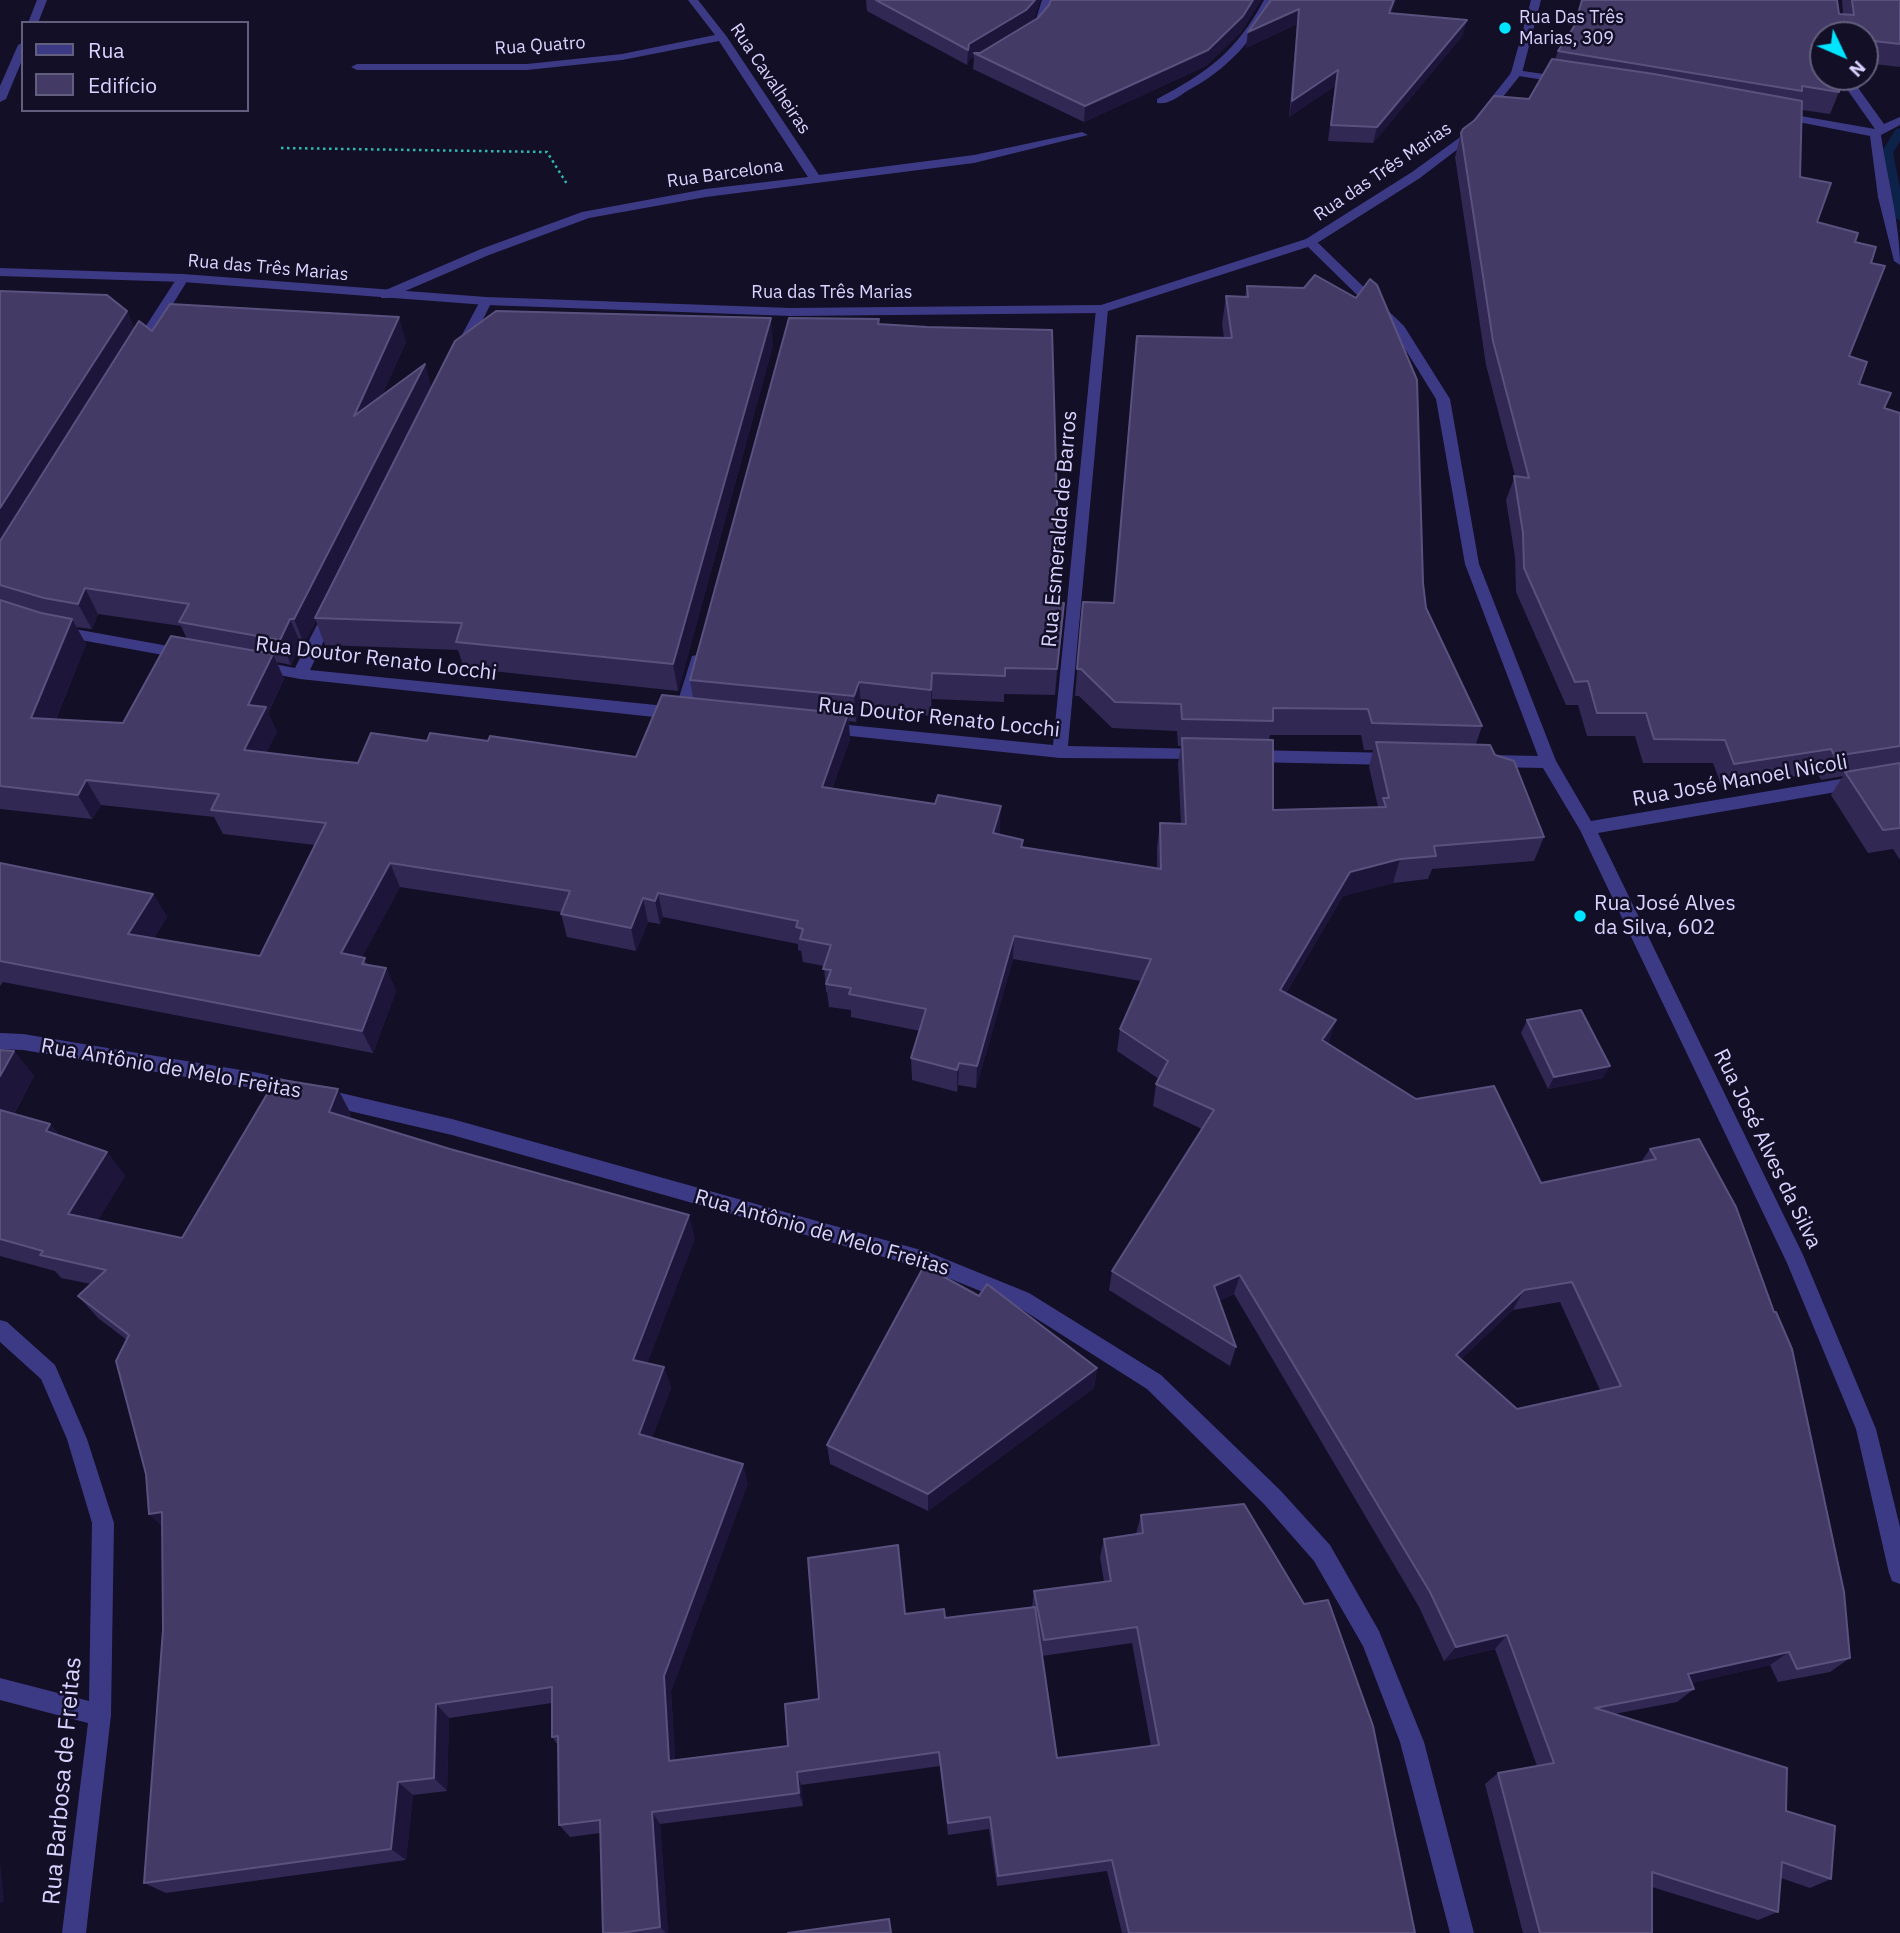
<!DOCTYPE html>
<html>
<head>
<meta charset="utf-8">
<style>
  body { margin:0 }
  #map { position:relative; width:1900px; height:1933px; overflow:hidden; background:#130f26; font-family:"IBM Plex Sans",sans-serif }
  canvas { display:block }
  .legend { position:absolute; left:21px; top:21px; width:228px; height:91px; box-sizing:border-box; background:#130f26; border:2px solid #625e7d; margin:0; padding:9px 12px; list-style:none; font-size:21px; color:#d9d4ff }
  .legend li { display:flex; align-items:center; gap:14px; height:35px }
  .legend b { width:35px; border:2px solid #625e7d }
  .north { position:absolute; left:1809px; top:21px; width:70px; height:70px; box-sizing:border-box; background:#130f26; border:2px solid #625e7d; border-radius:50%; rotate:134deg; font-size:19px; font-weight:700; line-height:28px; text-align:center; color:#d9d4ff }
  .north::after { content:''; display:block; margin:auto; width:24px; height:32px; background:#00e5ff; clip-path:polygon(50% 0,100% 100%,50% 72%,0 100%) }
</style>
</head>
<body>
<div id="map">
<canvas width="1900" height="1933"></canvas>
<ul class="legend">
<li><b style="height:9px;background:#3d3a85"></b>Rua</li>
<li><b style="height:19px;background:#433a66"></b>Edifício</li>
</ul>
<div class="north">N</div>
</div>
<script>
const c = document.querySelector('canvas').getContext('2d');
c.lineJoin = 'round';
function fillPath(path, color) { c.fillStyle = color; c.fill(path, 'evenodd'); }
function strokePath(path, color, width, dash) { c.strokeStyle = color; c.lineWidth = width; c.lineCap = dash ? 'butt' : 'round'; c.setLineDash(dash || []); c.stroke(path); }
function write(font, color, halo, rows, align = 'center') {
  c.font = font + ' "IBM Plex Sans",sans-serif'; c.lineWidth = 5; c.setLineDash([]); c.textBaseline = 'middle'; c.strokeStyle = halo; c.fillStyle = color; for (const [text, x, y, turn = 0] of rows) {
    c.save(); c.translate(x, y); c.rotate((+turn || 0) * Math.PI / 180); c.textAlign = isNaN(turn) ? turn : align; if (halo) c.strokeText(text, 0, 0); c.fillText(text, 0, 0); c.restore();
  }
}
fillPath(new Path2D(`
  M1900,128V141L1893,153L1900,188V221L1894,217L1881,153L1896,129Z`), '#0c2248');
strokePath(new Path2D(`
  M281,148L547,152L567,184`), '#2fb8b0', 2.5, [2.5, 3.5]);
fillPath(new Path2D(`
  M37,0H47L38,23H28Z
  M688,0H698L727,37L819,175L974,155L1082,132L1088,135L974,163L706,197L589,218L489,255L389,298H381V292L481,249L582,212L706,189L808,177L719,41L622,60L527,70H357L351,67L357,64H527L622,54L715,35Z
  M1042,0H1052L1046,20L1035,31H1027V27L1036,19Z
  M1264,0H1274C1253,41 1228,69 1187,91C1178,97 1168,105 1157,103V99C1208,72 1236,52 1264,0Z
  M23,42V58L6,99L0,102V86L18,45Z
  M1516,70L1564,77L1570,80L1564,83L1512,75L1510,73Z
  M1842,77H1854L1856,85L1884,124L1900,117V125L1881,135C1887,178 1900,223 1900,265L1894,261L1878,197L1870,136L1778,118L1772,115L1778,112L1875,129L1844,85Z
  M1310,238L1314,239L1404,326L1450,399L1479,564L1556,761L1591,821L1900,769V781L1598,833L1803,1255L1876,1429L1900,1527V1584L1892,1581L1889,1573L1856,1429L1787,1263L1580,830L1543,768L1492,767L1484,761L1492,755L1538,756L1465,564L1436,399L1394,331L1306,245V239Z
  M183,274L189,278L145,349L138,353L133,352L131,349L177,278Z
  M486,297L492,301L469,348L462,352L457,351L455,348L480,301Z
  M1102,305L1108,309L1068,746L1201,749L1207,751L1209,755L1207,759L1060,758L822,733L820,729L822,725L828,723L1053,745L1096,309Z
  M331,606L338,611L310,670L676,707L692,656L697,655L705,660L690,714L682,720L300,679L253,670L250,666L253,662L258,661L295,668L324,611Z
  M58,626L185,649L193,654L185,659L53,635L50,631Z
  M1250,750L1394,753L1402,759L1394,765L1250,762L1242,756Z
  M0,1033L23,1034L259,1073L304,1084L306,1090L304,1096L297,1098L259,1089L23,1050L0,1049Z
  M324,1089L452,1119L928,1252L1029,1293L1161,1375L1280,1490L1330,1545L1379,1631L1424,1742L1474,1933H1450L1400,1742L1363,1646L1314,1561L1264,1504L1147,1389L1015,1305L926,1269L452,1135L324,1105L317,1103L315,1097L317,1091Z
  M0,1320L7,1322L55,1365L87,1439L114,1523L111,1715L86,1933H62L88,1723L0,1700V1678L89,1701L92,1523L67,1439L41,1379L0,1342Z`), '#3d3a85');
fillPath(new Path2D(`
  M1531,0H1541L1522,73L1467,142L1420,178L1314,245L1102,313L791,316L486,305L183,282L0,276V268L183,274L486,297L791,308L1101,305L1306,239L1412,172L1459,138L1511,73Z`), '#3d3a85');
fillPath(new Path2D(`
  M866,0H1040L1034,18L1027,25L1038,18L1049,5L1051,0H1261L1241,32L1206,66L1084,122L973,69L974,57L969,60L967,65L867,11Z
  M1271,0H1396L1391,13L1463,35L1373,143L1328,141L1335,86L1289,117L1297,24L1246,48L1248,32Z
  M1842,0H1900V67L1865,63V35H1823L1839,92L1830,114L1802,110L1800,177L1817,222L1855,242L1871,263L1849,356L1859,384L1884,408L1900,413V860L1893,849L1868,853L1831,795L1843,776L1821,780L1817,773L1722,787L1713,763H1643L1635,736H1587L1578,705H1566L1516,592L1515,557L1506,500L1515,476L1486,365L1455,157L1461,133L1529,99L1555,59L1558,51L1839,14H1843Z
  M1247,286L1423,583L1426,608L1482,726L1476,744L1495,755L1544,837L1534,861L1432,869L1428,879L1393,883L1343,896L1286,993L1329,1042L1328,1044L1541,1183L1641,1162L1650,1149L1699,1139L1850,1658L1830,1672L1778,1682L1770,1665L1691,1683L1694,1689L1677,1702L1614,1714L1786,1811L1831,1879L1810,1888L1781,1878L1778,1912L1758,1920L1652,1887V1933H1523L1485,1784L1498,1773L1537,1766L1495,1649L1444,1661L1419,1607L1234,1294L1219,1301L1236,1347L1230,1366L1109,1290L1112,1271L1202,1129L1153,1106L1156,1084L1159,1079L1117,1051L1120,1029L1141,981L1013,959L976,1088L958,1085L957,1092L912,1080L911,1058L920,1031L851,1017V1010L829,1007L827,992H826L824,966L803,962L801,951L798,950V944L663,917L660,924L648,922L636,951L567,937L561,914V912L400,887L362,957L368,965L386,968L396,991L373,1053L3,982L0,986V863L153,894L167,917L154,938L260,956L315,845L223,834L214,817L101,805L92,819L0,809V291L127,311L134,329L152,331L406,342L382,395L425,364L431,387L773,345L678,691L464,668L458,650L325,645L316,621L304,644H301L291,665L277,662L284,679L268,713L277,732L266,752L358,763L427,741H488L636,757L693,698L690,680L879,319V324L1060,603L1062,629L1055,695L1004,694V702L932,699L931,716L861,707L856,722L849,721L850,739L832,789L1000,831L999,835L1023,847L1157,868V847L1160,823L1181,824L1178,763L1181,746H1178L1177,731L1112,728L1079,696H1075L1083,602L1114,603L1224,338L1222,324L1226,296L1245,297ZM98,614L181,626L187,639L123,723L56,719L86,644L76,627L92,629ZM1270,735H1361L1364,750H1373L1369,767L1378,807L1273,810L1269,740ZM1560,1302L1600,1390L1517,1409L1461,1359L1513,1310Z
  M1527,1020L1603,1078L1548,1089L1521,1033Z
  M0,1050L14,1051L34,1076L14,1114L50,1124L59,1135L107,1152L125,1176L98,1220L182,1238L351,1114L349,1118L695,1238L647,1363L664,1367L671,1388L652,1438L748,1483L671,1691L675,1760L788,1746L819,1699L905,1614L945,1618L1032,1607L1034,1591L1104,1582L1100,1557L1104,1539L1136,1534L1141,1515L1415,1933H1122L1107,1871L997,1886L989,1829L948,1835L940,1766L801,1785L803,1806L660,1824L668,1933H603L600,1833L570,1837L559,1825L558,1745L552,1737V1703L449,1718L447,1791L413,1795L406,1860L166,1893L144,1883L163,1630L162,1526L149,1514L146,1474L127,1340L98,1318L78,1296L91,1284L61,1278L55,1271L0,1256ZM1132,1643L1151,1746L1057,1758L1042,1656Z
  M1097,1368L1094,1388L928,1511L830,1464L827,1445Z`), '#312854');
fillPath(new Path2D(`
  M1035,0H1040L1034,18L1025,26L977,55L974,53V57L969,60L967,65L968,50L969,44Z
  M1253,0H1261L1241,32L1206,66L1084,122L1085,106Z
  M1394,0H1396L1385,29L1389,13Z
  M1299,9L1297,24L1246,48L1248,32Z
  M1467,20L1463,35L1373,143L1377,127Z
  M1338,70L1335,86L1289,117L1292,101Z
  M127,311L137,336L0,555V508Z
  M399,317L406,342L362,442L354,416Z
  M771,318L773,345L678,691L673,664Z
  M425,364L432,390L315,618L316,621L304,644L294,619Z
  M85,588L98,614L92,629L78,604Z
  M1064,603L1062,629L1055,695L1057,669Z
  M72,619L86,644L46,743L31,718Z
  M290,619L301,644L291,665L280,640Z
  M273,654L284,679L268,712L277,732L256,774L244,750L248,705Z
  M932,673V699L931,716V690Z
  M859,682L861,707L856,722L854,696Z
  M848,714L850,739L824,812L822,787Z
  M86,780L101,805L92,819L78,795Z
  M1001,806L1000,831L992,857L993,833Z
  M1400,859L1393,883L1343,896L1274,1013L1280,990L1350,872Z
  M390,863L400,887L352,976L341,953Z
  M658,893L663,917L660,924L655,901Z
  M153,894L167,917L143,957L128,934Z
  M643,898L648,922L636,951L631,928Z
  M1014,936L1013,959L976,1088L977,1066Z
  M386,968L396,991L373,1053L362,1031Z
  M1336,1020L1329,1042L1315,1063L1322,1040Z
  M14,1051L34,1076L5,1130L0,1124V1076Z
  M959,1063L958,1085L957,1092V1070Z
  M1610,1066L1603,1078L1548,1089L1554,1077Z
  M338,1089L351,1114L342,1137L329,1112Z
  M50,1124L70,1148L46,1131Z
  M107,1152L125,1176L88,1237L68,1214Z
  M689,1215L695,1238L641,1381L633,1360Z
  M1240,1275L1234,1294L1209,1306L1214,1286Z
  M1524,1290L1513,1310L1446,1374L1456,1355Z
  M664,1367L671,1388L646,1454L639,1434Z
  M1097,1368L1094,1388L928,1511V1494Z
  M743,1464L748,1483L671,1691L676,1774L669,1761L664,1676Z
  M162,1512L169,1533L149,1514Z
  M1507,1635L1495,1649L1444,1661L1456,1647Z
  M1789,1652L1770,1665L1671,1688L1688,1674Z
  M436,1704L449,1718L447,1791L434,1778Z
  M797,1772L801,1785L803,1806L799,1793Z
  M398,1782L413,1795L406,1860L391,1849Z
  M652,1812L660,1824L668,1933H666L660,1927Z
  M0,1860L4,1901L0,1904Z`), '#1d163a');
const building = new Path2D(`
  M876,0H1035L1026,10L969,44L968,50Z
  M1051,0H1253L1243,16L1208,50L1085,106L974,53H980L1038,18L1049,5Z
  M1271,0H1394L1389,13L1467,20L1377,127L1331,125L1338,70L1292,101L1299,9L1248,32Z
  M1582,0H1837L1839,14L1854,15L1852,0H1900V44L1865,40V35H1823V77H1839V92L1802,86V91L1558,51L1575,25Z
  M1552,59L1654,74L1802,101L1800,177L1831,183L1817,222L1858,233L1855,242L1876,247L1871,263L1885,266L1849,356L1867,362L1859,384L1891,393L1884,408L1900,413V746L1835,756L1831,749L1734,764L1725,740L1654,739L1646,713H1597L1588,681L1575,682L1524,568L1523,533L1514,476L1529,478L1493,341L1461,133L1463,129L1475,120L1494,96L1529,99Z
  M1315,275L1356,298L1370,279L1377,285L1417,380L1423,583L1426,608L1482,726L1372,723L1368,709L1273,708V721L1182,719L1181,704L1115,702L1081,669H1077L1083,602L1114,603L1137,336L1232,338L1226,296L1248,297L1247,286L1304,288Z
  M0,291L107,295L127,311L0,508Z
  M170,304L399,317L354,416L425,364L294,619H290L280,640L179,622L189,604L85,588L78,604L44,598L0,585V541L139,321L152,331Z
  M496,311L771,318L673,664L456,642L462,623L315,618L455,341Z
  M789,318L879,319L878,324L927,327L1052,330L1060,603H1064L1057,669L1005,668V676L932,673L931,690L859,682L854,696L690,680Z
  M0,600L41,613L72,619L31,718L123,723L171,636L273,654L248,705L266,707L244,750L319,759L358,763L371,733L427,741L430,733L488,741L490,736L636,757L662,695L848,714L822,787L935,804L938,795L1001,806L993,833L1023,840L1021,847L1161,869L1160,823L1186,824L1182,738L1273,740V810L1386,807L1383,798H1389L1376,742L1490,745L1495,755L1514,761L1544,837L1434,846L1436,856L1400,859L1350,872L1280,990L1336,1020L1322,1040L1416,1099L1494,1086L1541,1183L1656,1159L1650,1149L1699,1139L1736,1207L1774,1312H1776L1792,1349L1844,1592L1850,1658L1797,1669L1789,1652L1688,1674L1694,1689L1595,1708L1787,1768L1786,1811L1835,1826L1831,1879L1782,1862L1778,1912L1652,1872V1933H1540L1498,1773L1554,1763L1507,1635L1456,1647L1430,1592L1240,1275L1214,1286L1236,1347L1112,1271L1214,1110L1156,1084L1168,1061L1120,1029L1151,959L1014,936L977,1066L959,1063L957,1070L911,1058L926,1009L849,994L851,988L826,984L831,970L823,969L831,945L800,939L803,929L796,927L798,921L658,893L655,901L643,898L631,928L561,914L570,891L390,863L341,953L365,958L362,964L386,968L362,1031L0,961V863L153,894L128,934L260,956L326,823L211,810L219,794L86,780L78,795L0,786ZM1572,1282L1621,1386L1517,1409L1456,1355L1524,1290Z
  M1900,763V828L1883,830L1845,772Z
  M1581,1010L1610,1066L1554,1077L1527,1020Z
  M0,1050L14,1051L0,1076Z
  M276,1079L338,1089L329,1112L450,1149L689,1215L633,1360L664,1367L639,1434L743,1464L664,1676L669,1761L788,1746L785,1704L819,1699L808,1558L898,1545L905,1614L944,1609L945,1618L1035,1607L1057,1758L1159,1745L1137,1627L1044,1640L1034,1591L1111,1581L1104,1539L1143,1533L1141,1515L1244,1504L1304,1604L1328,1600L1373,1726L1415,1933H1129L1112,1860L998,1876L990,1817L948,1823L939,1752L797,1772L799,1793L652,1812L660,1927L621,1933H603L600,1820L559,1825L558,1736L552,1737V1687L436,1704L434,1778L398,1782L391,1849L144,1883L163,1630L162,1512L149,1514L146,1474L116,1361L129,1335L78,1296L106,1270L40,1255L43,1251L0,1239V1110L50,1124L46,1131L107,1152L68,1214L182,1238Z
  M924,1266L979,1296L987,1284L1097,1368L928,1494L827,1445Z
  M889,1919L891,1933H788Z`);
fillPath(building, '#433a66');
strokePath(building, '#5a527e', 2);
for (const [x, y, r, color] of [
  [1505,28,7,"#00e5ff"],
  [1580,916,7,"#00e5ff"]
]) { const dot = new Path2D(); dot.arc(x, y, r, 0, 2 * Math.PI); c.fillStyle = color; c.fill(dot); strokePath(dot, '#130f26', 2.5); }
write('18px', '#d9d4ff', '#130f26', [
  ["Rua Das Três",1519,18],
  ["Marias, 309",1519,39]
], 'left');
write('18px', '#d9d4ff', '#130f26', [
  ["Rua Quatro",540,46,-4],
  ["Rua Cavalheiras",770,79,56],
  ["Rua das Três Marias",1383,172,-34],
  ["Rua Barcelona",725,174,-8],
  ["Rua das Três Marias",268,268,5],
  ["Rua das Três Marias",832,293]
]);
write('21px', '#d9d4ff', '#130f26', [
  ["Rua Esmeralda de Barros",1060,529,-85],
  ["Rua Doutor Renato Locchi",376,659,7],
  ["Rua Doutor Renato Locchi",939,718,6],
  ["Rua José Manoel Nicoli",1740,781,-10],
  ["Rua Antônio de Melo Freitas",171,1069,10],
  ["Rua José Alves da Silva",1767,1149,64],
  ["Rua Antônio de Melo Freitas",822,1233,16]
]);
write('21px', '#d9d4ff', '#130f26', [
  ["Rua José Alves",1594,904],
  ["da Silva, 602",1594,928]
], 'left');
write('24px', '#d9d4ff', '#130f26', [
  ["Rua Barbosa de Freitas",63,1781,-85]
]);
</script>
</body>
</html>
